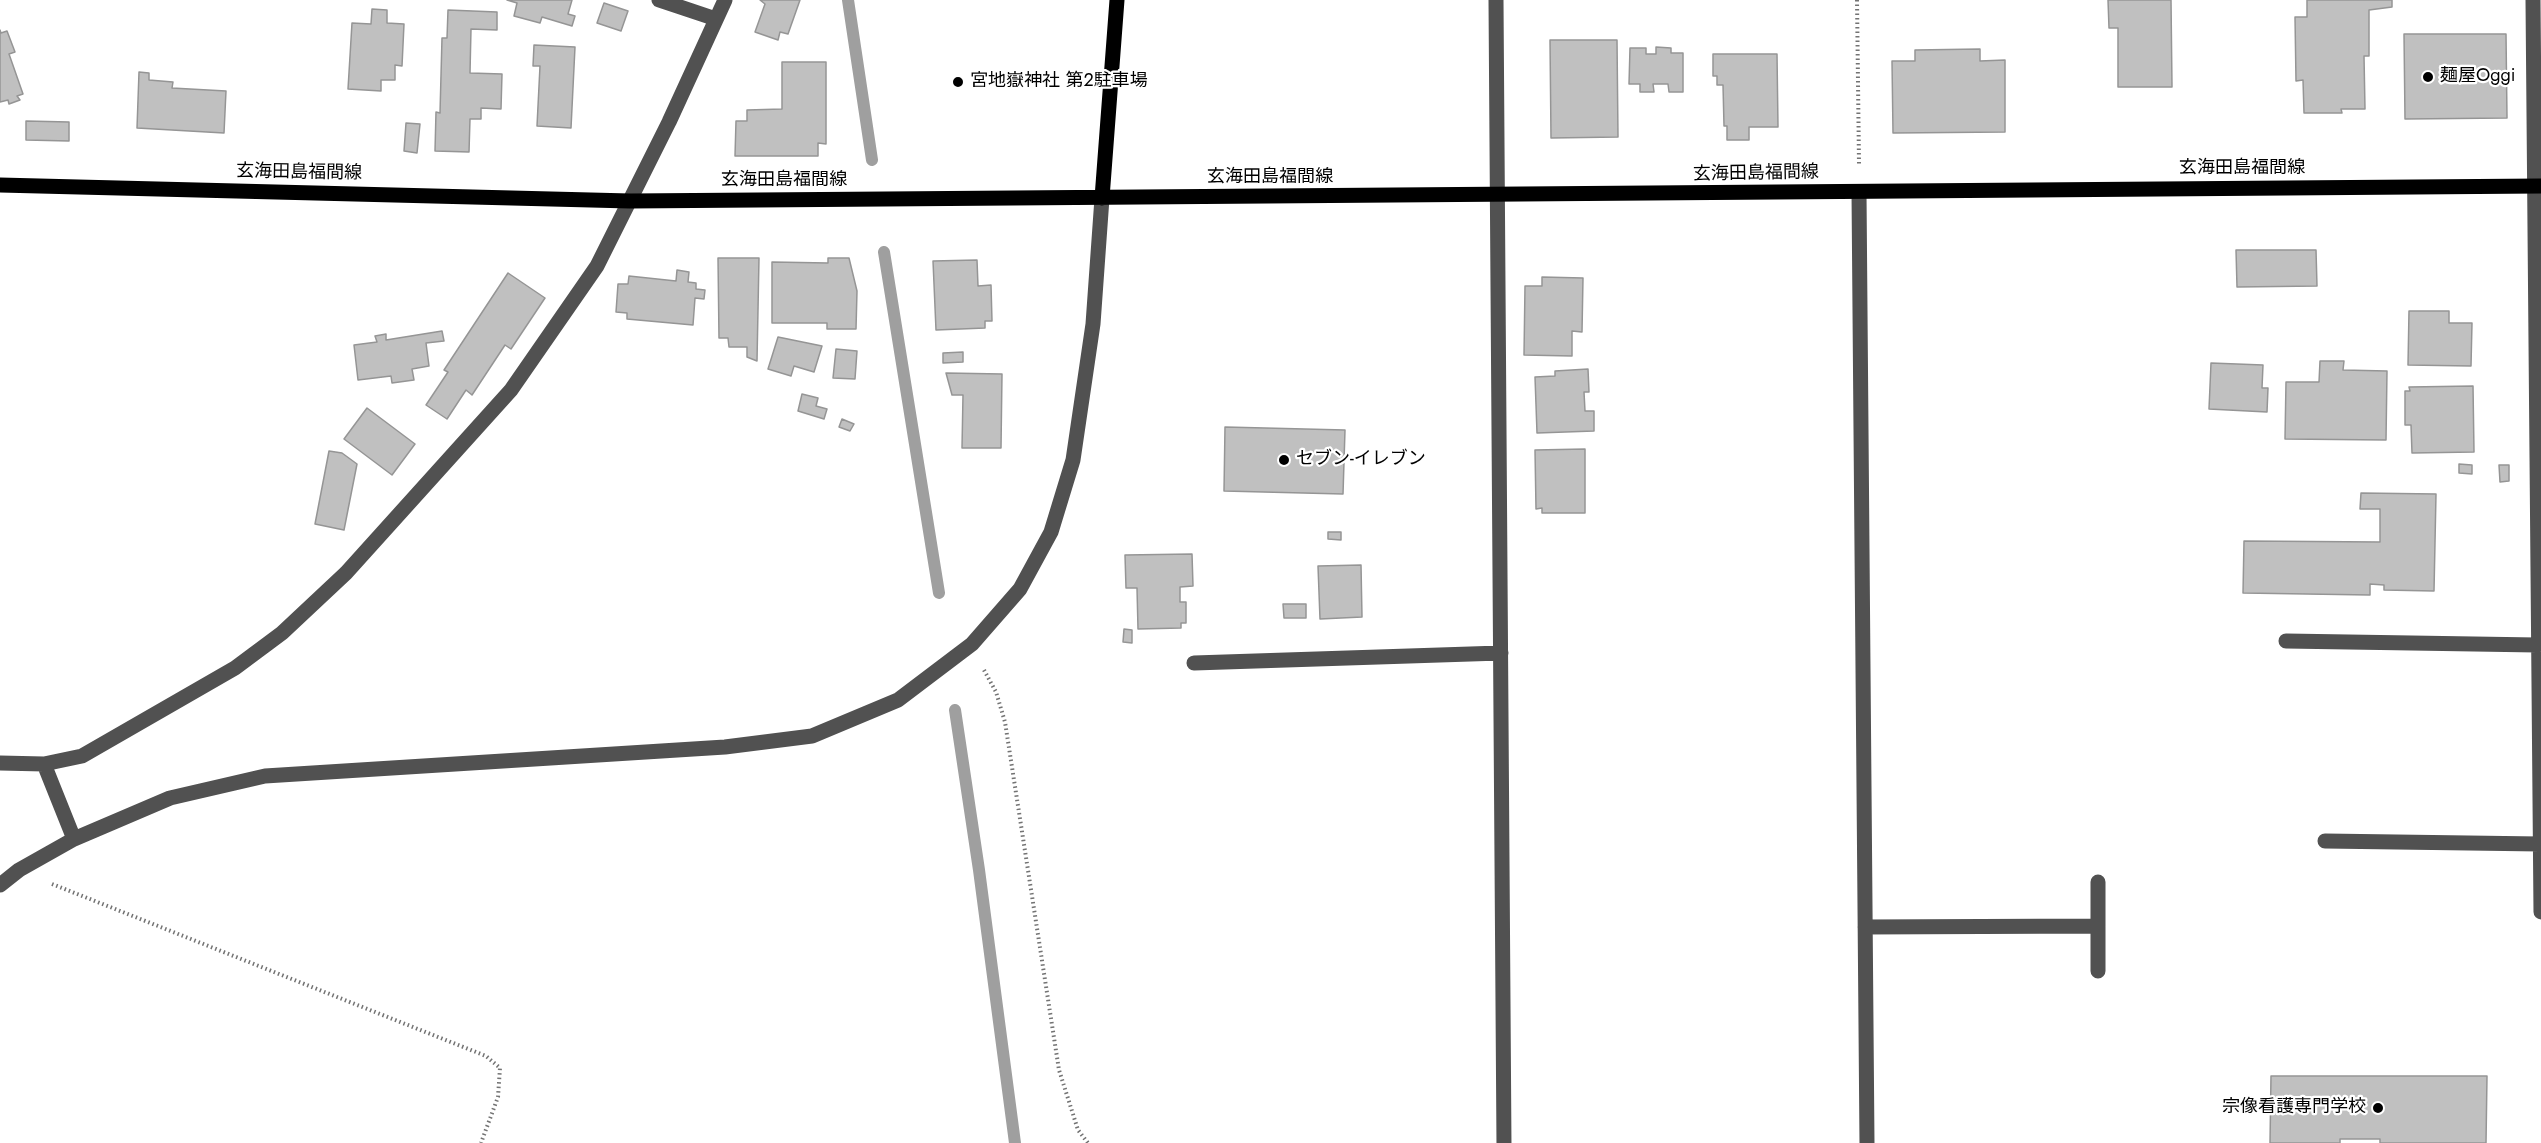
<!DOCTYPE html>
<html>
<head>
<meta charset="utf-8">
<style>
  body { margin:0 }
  canvas { display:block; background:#fff }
</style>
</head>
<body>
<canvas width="2541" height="1143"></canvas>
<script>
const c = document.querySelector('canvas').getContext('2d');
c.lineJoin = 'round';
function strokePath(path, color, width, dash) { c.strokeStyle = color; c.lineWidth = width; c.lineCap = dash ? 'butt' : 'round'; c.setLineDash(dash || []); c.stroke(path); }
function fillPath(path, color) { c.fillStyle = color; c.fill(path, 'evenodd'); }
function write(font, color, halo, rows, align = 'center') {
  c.font = font + ' Jost,"Noto Sans JP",sans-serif'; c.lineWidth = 4.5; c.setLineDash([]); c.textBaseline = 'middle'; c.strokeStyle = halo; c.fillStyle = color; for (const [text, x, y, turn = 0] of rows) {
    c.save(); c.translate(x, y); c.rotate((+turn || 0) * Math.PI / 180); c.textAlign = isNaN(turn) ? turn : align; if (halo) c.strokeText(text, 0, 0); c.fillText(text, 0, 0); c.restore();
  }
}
strokePath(new Path2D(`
  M848,0L872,160
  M884,252L939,593
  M955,710L979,870L1015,1143`), '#9f9f9f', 12);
const building = new Path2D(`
  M507,0H572L568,14L575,16L572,26L542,17L540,23L514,16L517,3Z
  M760,0H800L788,34L780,32L778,40L755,32L765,4Z
  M2108,0H2171L2172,87H2118V28H2109Z
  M2307,0H2392V7L2369,10V56H2364L2365,109H2341L2342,113H2304L2303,80L2296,81L2295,17H2307Z
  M604,3L628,11L621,31L597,23Z
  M372,9L387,10V23L404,24L402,66L395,65V80H381V91L348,89L352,23L371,24Z
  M448,10L497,12V30L471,29L470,73L502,74L501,109L481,108V119H470L469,152L435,151L436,112L440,113L442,38H447Z
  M0,30L1,33L7,31L15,52L9,54L23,94L17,96L20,100L9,104L8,100L0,102Z
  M2404,34H2506L2507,118L2405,119Z
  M1550,40H1617L1618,137L1551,138Z
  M534,45L575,47L571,128L537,126L540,66H533Z
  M1656,47L1671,48V53H1683V92H1669L1668,84H1653L1654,92H1640V84H1629L1630,48H1646V54H1656Z
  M1980,49V61L2005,60V132L1893,133L1892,61H1915V50Z
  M1713,54H1777L1778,127H1749V140H1727V126H1724L1723,85H1717V76H1713Z
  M782,62H826V144L818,143V156H735L736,121H747V110L782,109Z
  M139,72L149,73V80L173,82L172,88L226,91L224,133L137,128Z
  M26,121L69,122V141L26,140Z
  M406,123L420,124L417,153L404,151Z
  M2236,250H2316L2317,286L2237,287Z
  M718,258H759L757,361L747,357V347H729L728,338H719Z
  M828,258H849L857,291L856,329H827V323H772V262L828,263Z
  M977,260L978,286L991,285L992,321H985V328L936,330L933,261Z
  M677,270L689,272L688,282L696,283V289L705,290L704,299L695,298L693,325L627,319V313L616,312L618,284H628L629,276L676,281Z
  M508,273L545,298L511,349L505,345L472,395L466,390L447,419L426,405L448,372L444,370Z
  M1542,277L1583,278L1582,332L1572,331V356L1524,355L1525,286H1542Z
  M2409,311H2449V323H2472L2471,366L2408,365Z
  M442,331L444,341L426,343L429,366L412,369L414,380L392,383L391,376L358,380L354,345L377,342L375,336L386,334V340Z
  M778,337L822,346L814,372L794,366L791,376L768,369Z
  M836,349L857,351L855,379L833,378Z
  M963,352V362L943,363V353Z
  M2320,361H2344L2343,370L2387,371L2386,440L2285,439L2286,382H2319Z
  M2211,363L2263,365L2262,388H2268L2267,412L2209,409Z
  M1588,369L1589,392H1584L1585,411H1594V431L1537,433L1535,377L1555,376V371Z
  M946,373L1002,374L1001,448H962L963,395H952Z
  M2473,386L2474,452L2412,453L2411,425H2405V391H2410L2409,387Z
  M802,394L818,398L816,406L827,409L824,419L798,411Z
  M367,408L415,444L392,475L344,439Z
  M842,419L854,424L850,431L839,427Z
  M1225,427L1345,430L1343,494L1224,491Z
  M1585,449V513H1542V508L1536,509L1535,450Z
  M329,451L342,453L357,464L344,530L315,524Z
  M2459,464L2472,465V474L2459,473Z
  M2499,465H2509V481L2500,482Z
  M2361,493L2436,494L2434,591L2384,590V585L2370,584V595L2243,593L2244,541L2380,542V509H2360Z
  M1328,532H1341V540L1328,539Z
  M1192,554L1193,586L1180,587V602H1186V623H1181V628L1138,629L1137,588H1126L1125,555Z
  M1361,565L1362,617L1320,619L1318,566Z
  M1283,604H1306V618H1284Z
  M1124,629L1132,630V643L1123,642Z
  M2271,1076H2487L2486,1143H2380V1139H2340V1143H2270Z`);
fillPath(building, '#c0c0c0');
strokePath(building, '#959595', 1.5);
strokePath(new Path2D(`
  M1857,0L1859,164
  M984,670L996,692L1005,722L1059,1070L1078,1130L1088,1143
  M52,884L486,1056L500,1068L498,1097L481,1143`), '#737373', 4, [1.5, 3]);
strokePath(new Path2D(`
  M659,0L716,19
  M1496,0L1504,1143
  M2533,0L2541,912
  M1859,192L1867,1143
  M2286,641L2537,645
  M1194,663L1501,653
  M0,763L44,764L82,756L235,668L282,633L346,573L511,390L597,266L669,122L725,0
  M44,764L74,839
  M2325,841L2540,844
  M0,885L19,870L74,839L170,798L265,776L725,747L812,736L898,700L972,644L1020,589L1051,532L1073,460L1093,324L1102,198
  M1865,927L2098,926
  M2098,971V882`), '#515151', 15);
strokePath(new Path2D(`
  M0,185L630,201L2541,186
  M1102,198L1117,0`), '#000', 15);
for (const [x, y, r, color] of [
  [2428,77,6,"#000"],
  [958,82,6,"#000"],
  [1284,460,6,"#000"],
  [2378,1108,6,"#000"]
]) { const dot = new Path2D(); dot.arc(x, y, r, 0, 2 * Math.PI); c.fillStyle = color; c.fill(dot); strokePath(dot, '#fff', 2); }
write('18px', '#000', '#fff', [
  ["麺屋Oggi",2440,77],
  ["宮地嶽神社 第2駐車場",970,82],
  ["セブン-イレブン",1296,460],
  ["宗像看護専門学校",2366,1108,"right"]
], 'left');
write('18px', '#000', '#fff', [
  ["玄海田島福間線",2242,169],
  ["玄海田島福間線",299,173,1],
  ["玄海田島福間線",1756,174,-1],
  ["玄海田島福間線",1270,178],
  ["玄海田島福間線",784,181]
]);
</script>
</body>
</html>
